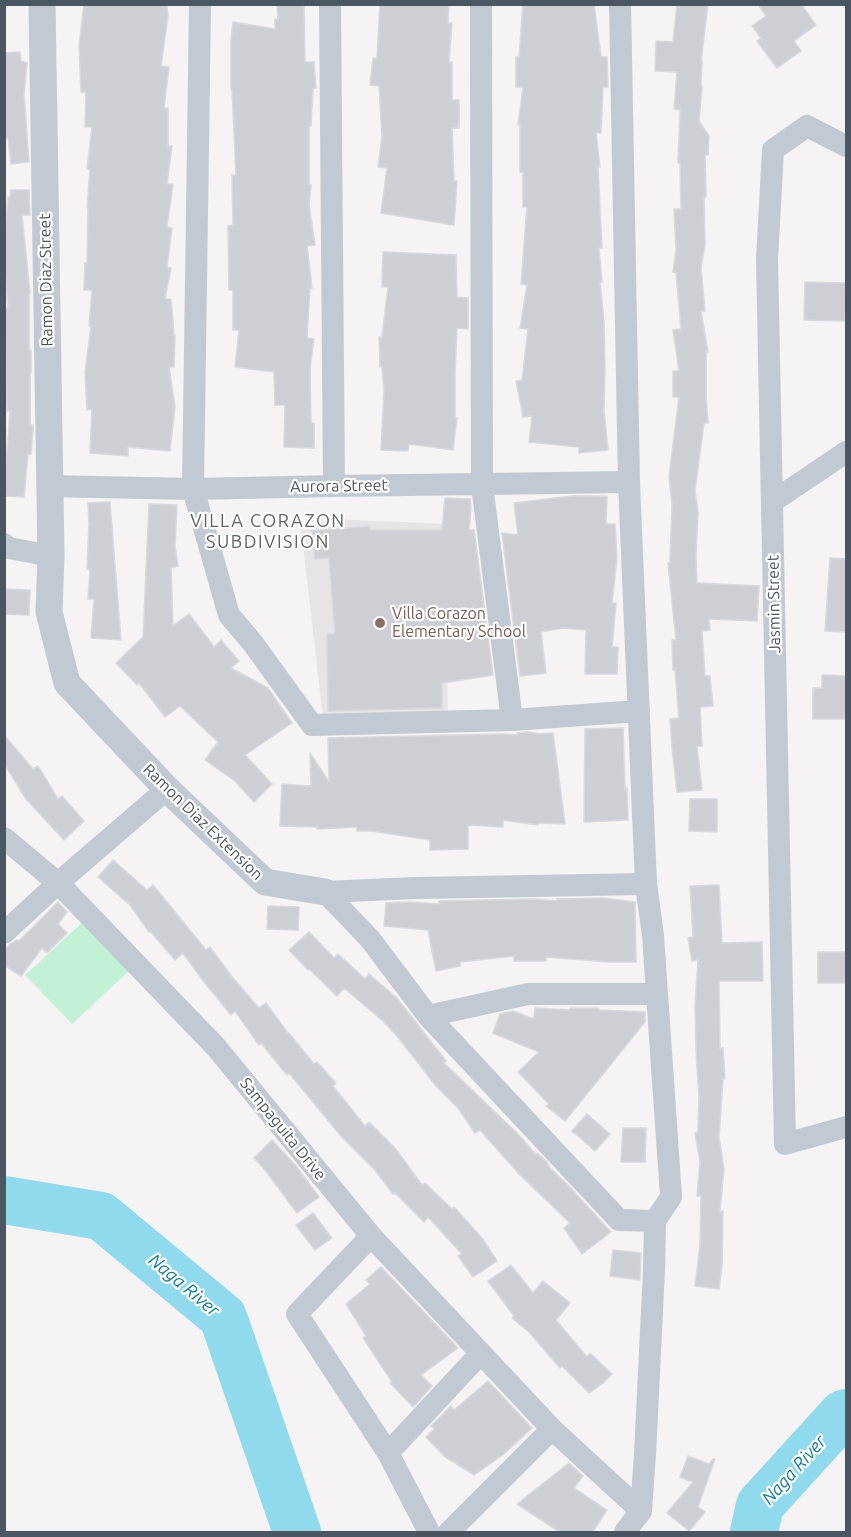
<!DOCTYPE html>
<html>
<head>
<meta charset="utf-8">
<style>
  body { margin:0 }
  #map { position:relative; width:851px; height:1537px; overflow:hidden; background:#f5f3f3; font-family:Ubuntu,sans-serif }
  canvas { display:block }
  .frame { position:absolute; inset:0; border:6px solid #4a5661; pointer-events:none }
</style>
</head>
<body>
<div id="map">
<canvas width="851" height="1537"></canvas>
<div class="frame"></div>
</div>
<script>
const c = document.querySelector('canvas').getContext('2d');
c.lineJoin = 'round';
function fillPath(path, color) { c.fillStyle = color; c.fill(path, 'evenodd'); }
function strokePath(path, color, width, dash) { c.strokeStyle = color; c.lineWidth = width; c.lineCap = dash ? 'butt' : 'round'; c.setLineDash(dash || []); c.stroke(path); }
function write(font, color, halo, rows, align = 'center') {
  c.font = font + ' Ubuntu,sans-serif'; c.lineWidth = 4.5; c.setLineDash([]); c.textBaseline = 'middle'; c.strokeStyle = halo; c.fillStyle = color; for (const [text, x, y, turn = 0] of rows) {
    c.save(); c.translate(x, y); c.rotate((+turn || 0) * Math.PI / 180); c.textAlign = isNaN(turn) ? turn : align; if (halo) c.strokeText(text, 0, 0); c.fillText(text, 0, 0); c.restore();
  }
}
fillPath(new Path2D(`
  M331,519L446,524L448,719L323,718L301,528Z`), '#e6e4e5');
fillPath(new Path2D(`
  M84,921L130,970L72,1024L25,975Z`), '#c3f1d5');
strokePath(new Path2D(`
  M4,1200L101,1216L223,1317L297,1532
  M754,1532L760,1505L843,1414L846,1413`), '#90daee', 48);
const building = new Path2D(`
  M84,4H167L168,16L161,66L169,67L164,108H168V146H172L167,184H173L167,227L172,228L167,267L171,268L165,299H171L174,335H175L174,367H169L175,407L170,451L128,447V456L90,453L92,409L87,410L85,372L91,326H89L92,290H84L85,263H87L88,208H87L90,169H87L92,127H85L86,92H81L79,46Z
  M277,4H304L305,62H314L316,88H313L311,126H309V185H311L309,205L315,245L307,246L312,288H310L307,338L314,339L310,369L311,423H314V448L284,447L285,405H275L274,372L235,367L239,330H233V290H229L228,226L233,225L232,175H236L232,90H231V40L233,22L275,29V19H278Z
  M380,4H449L448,23H452L449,62H452V100H459V128H452L454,181H457L454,225L381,213L387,168L378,167L382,137L379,86L370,85L373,58L377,59Z
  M523,4H594L601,57H607L608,87H603L601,133H596L600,167H598L602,248H599L602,282H600L604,323L605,365L604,411L608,450L579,453V447L529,442L532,416L523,417L516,381L522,380L528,329L520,328L527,285L521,284L527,207H523V172H520V125H518L523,87H516V57H519Z
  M677,4H708L701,62L702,61L701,87H702L699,121L709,136L708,155H705L706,197H704L705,245L701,268L705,311H701L708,352H706V397L708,423H704L695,491L698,512L696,555L697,583L759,586L757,621L709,619L710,630L702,631L705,676H710L713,706L700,707L702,746H697L702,790L677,792L672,748L670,719L679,718L675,670H673L672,640H676L668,563H670L672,504L669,477L679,397H673V371H679L673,330L681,329L676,272H673L676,250L674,209H681L680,163H678L680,110L674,109L677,72L655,71L656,41L673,42Z
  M758,4H801L816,25L794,41L801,51L777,68L757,41L761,38L752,26L766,16Z
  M20,52L21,61L27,63L24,94L29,162L11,164L8,138H4V53Z
  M11,190H29L30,215H22L30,294H29V350H31V372H30V425H33V431L31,454H28L24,497L4,496V464H6L10,411H7L5,308H8L4,254L8,197H10Z
  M383,252L456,255L457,297L468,298V329L457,328L455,372V417L457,418L453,450L409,444L408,451L381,450L384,390L382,367H380L379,337H382L388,287H382Z
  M805,282L846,283L845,321L804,320Z
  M572,496H607L606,524H615L617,558L612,603H616L612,647H618L617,674H585L586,630L563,628L541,632L546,673L520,676L502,533L518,535L514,503Z
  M445,498L470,499L471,508L469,530H474L493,675L442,683V708L328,711L327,634H335L329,558L315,559L312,531L370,526V530H442Z
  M110,502L121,640L91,638L94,599H88L90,570L87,569L89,523L88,503Z
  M149,504L177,505L175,546L178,566L171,568L173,626L189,614L214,647L221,640L239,661L231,668L268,688L292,723L245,755L272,784L254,802L235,781L205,760L218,742L180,706L165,717L139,683L137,685L116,663L143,637Z
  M830,558L846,559V632L825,631Z
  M6,589L30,590L29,615L5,614Z
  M822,675L846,676V719H813V688H822Z
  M623,728L625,789L627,788L628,820L584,822L585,729Z
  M527,732L540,734L553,733L565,824L538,823V825L503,820V827L468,825V849L430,850V840L372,831H357V827L317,829V827L280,826L282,784L311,786L310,753L329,782L328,738L503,734L517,735V733Z
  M4,735L33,769L38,766L58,799L62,796L84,821L64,840L26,799L4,763Z
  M690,799H717V832L689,831Z
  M113,860L147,890L153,885L206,950L210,947L233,978L259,1008L266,1003L288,1033H289L314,1064L317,1062L336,1083L333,1086L365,1126L369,1122L395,1148L422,1185L425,1183L452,1209L454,1207L482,1238L497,1261L473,1277L458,1256L462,1254L428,1217L424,1222L395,1193L393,1194L375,1170L341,1136L289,1073L287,1075L261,1043L259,1045L235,1011L231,1015L204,982L183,953L175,960L150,931L149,932L130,905L98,877Z
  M719,885L722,943L762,942L763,981H719L720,1049L723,1048L725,1079H723L719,1137L724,1169L720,1211H723L722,1265L719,1289L695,1286L700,1245L701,1196H697L700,1162L695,1133L698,1132L699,1097L696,1051L695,1006L698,960L692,961L688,938L693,937L690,886Z
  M603,898L635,902L636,962H609L546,957V961H514V956L460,962V966L436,971L428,930L384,926L386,903L409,902L439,904V901L535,899L557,901V899Z
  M58,902L67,912L58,924L67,933L47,953L42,948L21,976L4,965V951L9,945L17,940L19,941Z
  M268,906L299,907L298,930L267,929Z
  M309,932L334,958L338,954L365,979L369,974L397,998L446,1061L444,1063L520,1136L536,1155L537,1153L547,1162L550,1168L567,1184L611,1232L582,1254L564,1228L570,1223L519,1174L480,1130L475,1133L458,1108L436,1086L397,1036L383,1021L344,988L337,996L309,969L308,970L289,950Z
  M818,952H846V983H818Z
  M535,1008L570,1010V1008H599V1010L645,1012V1022L565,1121L546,1106L549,1104L518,1072L539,1052L493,1033L500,1014L513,1011L534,1019Z
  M587,1114L610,1134L595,1151L572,1131Z
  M623,1128H646L645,1162H621Z
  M272,1140L296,1166L319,1197L297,1213L265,1170L254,1158Z
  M313,1213L332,1238L315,1250L296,1225Z
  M613,1250L641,1253L640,1280L610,1276Z
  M511,1265L533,1293L543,1281L570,1303L556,1320L587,1357L590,1353L612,1374L603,1383L589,1393L562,1366L560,1368L529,1332L512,1318L514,1316L488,1281Z
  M381,1267L458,1348L421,1375L432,1386L413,1407L390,1383L392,1382L363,1338L366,1336L346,1304L370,1284L366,1280Z
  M488,1381L532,1428L504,1454L474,1475L444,1456L426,1437L434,1429L431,1426L451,1406L454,1410Z
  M688,1456L709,1464L713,1459H715L698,1507L705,1512L689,1531L667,1513L693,1482L680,1477Z
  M569,1463L583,1476L574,1488L607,1510L592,1533H561L517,1504Z`);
fillPath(building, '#cdcfd5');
strokePath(building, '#d7d9de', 1.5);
strokePath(new Path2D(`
  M200,4L193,489L229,615L252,642L312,725L512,720L639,711
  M330,4L334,486
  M481,4L482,485L512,720
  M620,4L629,482L646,884L653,936L671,1197L655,1221L654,1270L645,1454L641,1511L625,1532
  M846,146L807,126L773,150L767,259L785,1144L846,1127
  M49,486L193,489L334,486L629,482
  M772,502L846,452
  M4,544L9,548L51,556
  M4,838L58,883L216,1047L371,1236L552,1429L641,1511
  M325,892L370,939L428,1016L619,1220L655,1221
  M325,892L415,888L646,884
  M4,933L58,883L167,789
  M428,1016L528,994H656
  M371,1236L297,1314L388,1453L429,1532
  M388,1453L481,1353
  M449,1532L552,1429`), '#c1cad2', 22);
strokePath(new Path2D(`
  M42,4L51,556L49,612L67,683L167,789L265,882L325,892`), '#c1cad2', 27);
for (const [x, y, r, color] of [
  [380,623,6,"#8d6e63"]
]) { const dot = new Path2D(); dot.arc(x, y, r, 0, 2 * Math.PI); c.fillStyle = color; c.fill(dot); strokePath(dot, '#fff', 2); }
write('16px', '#4a5661', '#fff', [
  ["Ramon Diaz Street",46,280,-91],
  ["Aurora Street",339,486,-1],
  ["Jasmin Street",774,604,-91],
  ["Ramon Diaz Extension",203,822,44],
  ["Sampaguita Drive",283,1129,51]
]);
write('16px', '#785e54', '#fff', [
  ["Villa Corazon",392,614],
  ["Elementary School",392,632]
], 'left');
c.letterSpacing = '1.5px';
write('18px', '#5f6368', '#fff', [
  ["VILLA CORAZON",268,521],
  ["SUBDIVISION",268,542]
]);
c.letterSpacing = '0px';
write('italic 18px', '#0c7c9b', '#fff', [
  ["Naga River",184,1285,40],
  ["Naga River",794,1470,-48]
]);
</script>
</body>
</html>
